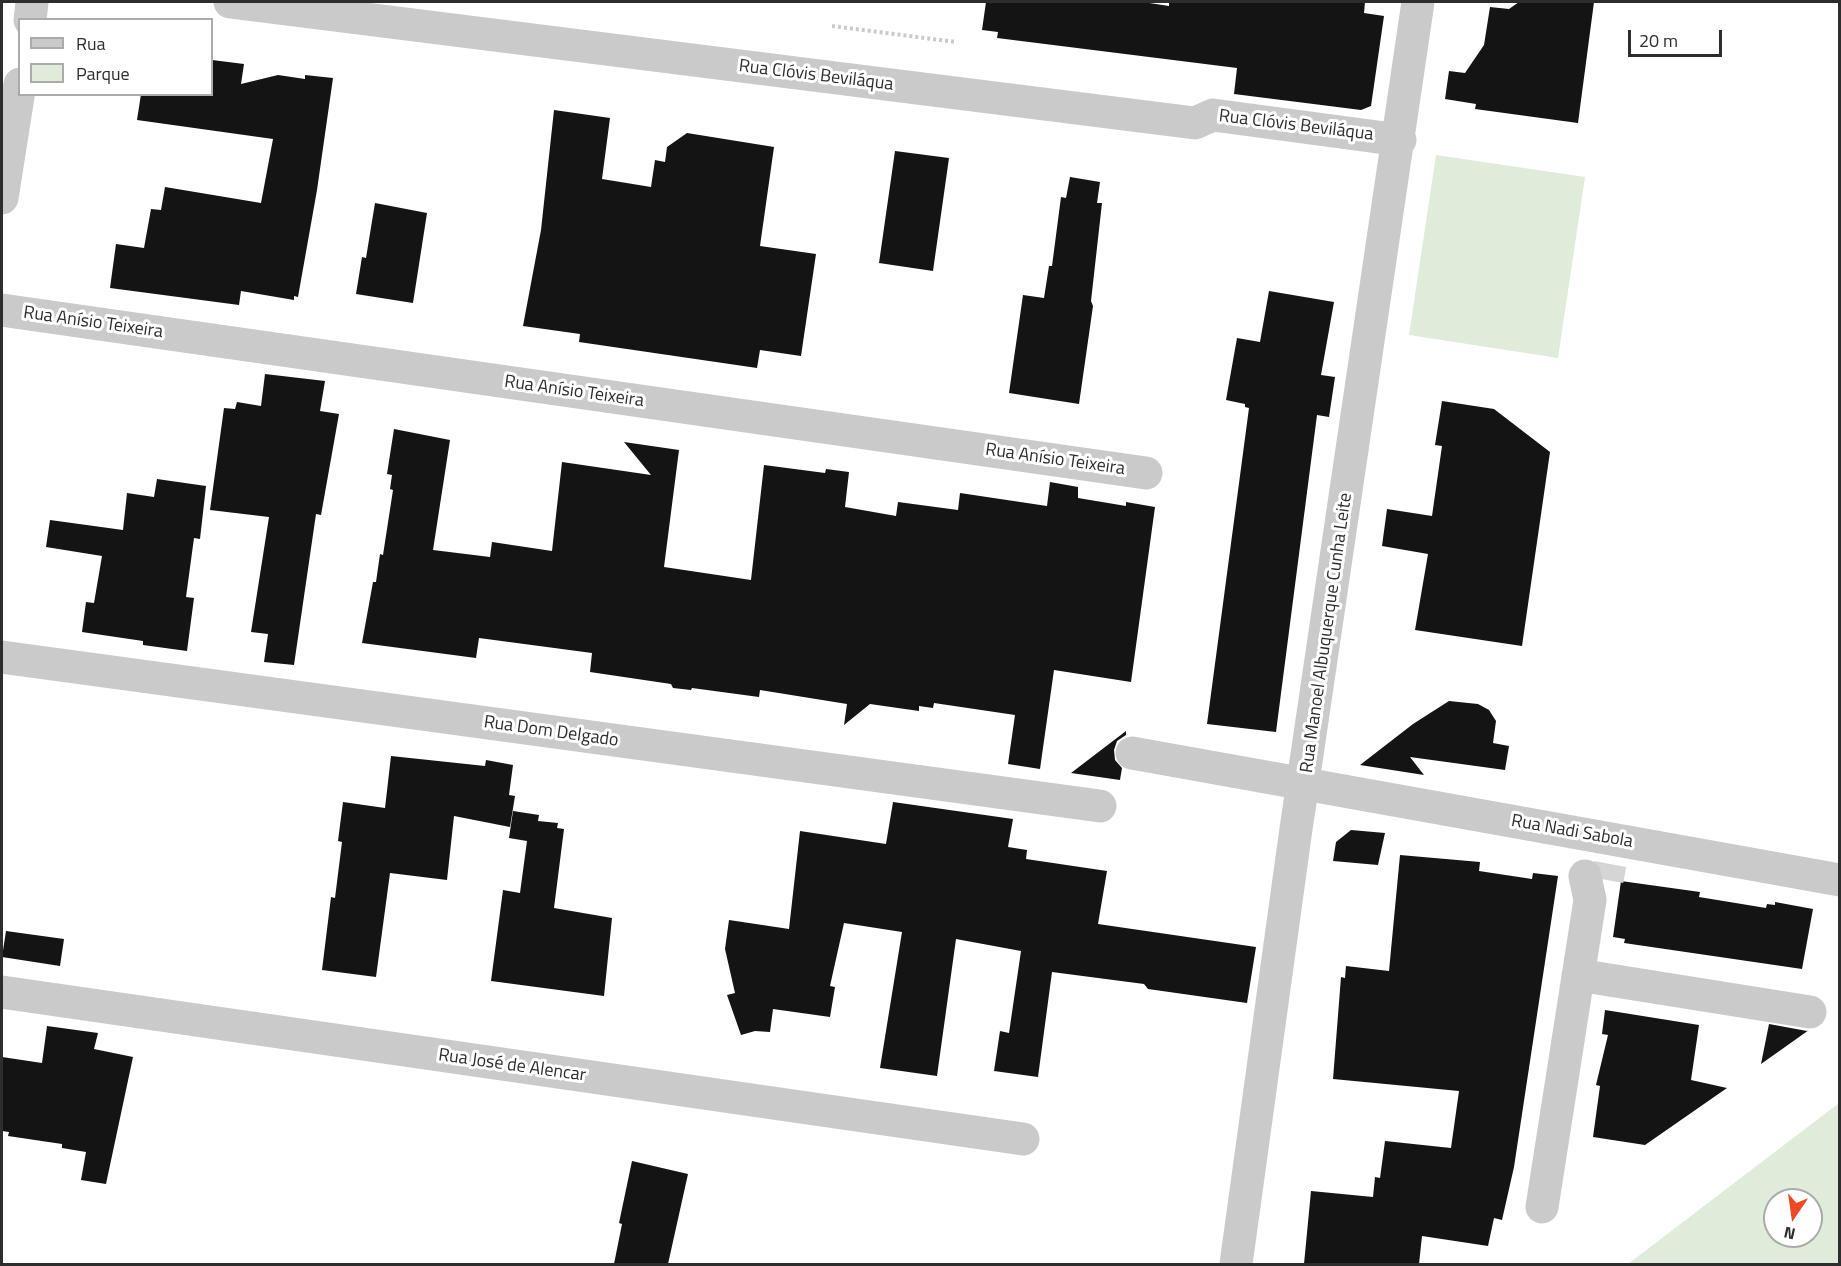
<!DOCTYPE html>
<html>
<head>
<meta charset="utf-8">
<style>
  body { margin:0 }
  #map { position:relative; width:1841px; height:1266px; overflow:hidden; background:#fff; font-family:"Titillium Web",sans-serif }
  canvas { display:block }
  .frame { position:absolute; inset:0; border:3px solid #2d2d2d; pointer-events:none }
  .legend { position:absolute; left:18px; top:18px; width:195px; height:78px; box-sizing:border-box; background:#fff; border:2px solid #ababab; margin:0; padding:8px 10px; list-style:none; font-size:18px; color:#2d2d2d }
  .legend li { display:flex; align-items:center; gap:12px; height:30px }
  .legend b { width:30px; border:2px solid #ababab }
  .north { position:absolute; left:1763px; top:1188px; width:60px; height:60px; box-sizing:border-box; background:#fff; border:2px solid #ababab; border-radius:50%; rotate:193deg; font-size:16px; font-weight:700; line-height:24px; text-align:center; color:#2d2d2d }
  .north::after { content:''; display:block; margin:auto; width:21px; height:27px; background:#ee4925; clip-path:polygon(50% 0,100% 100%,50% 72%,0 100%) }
  .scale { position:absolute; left:1628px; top:30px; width:94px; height:27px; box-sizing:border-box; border:3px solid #2d2d2d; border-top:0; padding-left:8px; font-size:18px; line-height:21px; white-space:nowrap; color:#2d2d2d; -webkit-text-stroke:4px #fff; paint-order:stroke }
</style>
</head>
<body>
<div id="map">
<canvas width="1841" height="1266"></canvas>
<div class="frame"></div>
<ul class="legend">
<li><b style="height:8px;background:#cacaca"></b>Rua</li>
<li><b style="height:16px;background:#dfecda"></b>Parque</li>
</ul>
<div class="north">N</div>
<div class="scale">20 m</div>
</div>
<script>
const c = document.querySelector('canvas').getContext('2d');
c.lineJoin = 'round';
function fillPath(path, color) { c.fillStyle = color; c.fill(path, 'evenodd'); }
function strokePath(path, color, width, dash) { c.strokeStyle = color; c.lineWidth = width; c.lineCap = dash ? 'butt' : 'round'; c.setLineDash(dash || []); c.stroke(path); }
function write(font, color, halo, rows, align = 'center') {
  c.font = font + ' "Titillium Web",sans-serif'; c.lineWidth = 6; c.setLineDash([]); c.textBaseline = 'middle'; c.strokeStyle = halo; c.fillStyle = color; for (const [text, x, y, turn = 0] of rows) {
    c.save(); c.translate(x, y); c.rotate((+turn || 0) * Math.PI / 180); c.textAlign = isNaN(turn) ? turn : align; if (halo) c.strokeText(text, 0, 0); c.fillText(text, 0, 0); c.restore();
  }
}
fillPath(new Path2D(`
  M1436,155L1585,177L1558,358L1409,335Z
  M1839,1103V1264H1628ZM1775,1200H1811V1236H1775Z`), '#dfecda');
fillPath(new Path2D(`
  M986,2H1143L1169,6V2H1365L1364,13L1384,16L1371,106L1361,110L1234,94L1237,68L997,38L998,32L982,30Z
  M1519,2H1594L1578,123L1475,109L1476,104L1445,99L1449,71L1465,73L1484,45L1490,7L1509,9Z
  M212,60L244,64L241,84L278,75L305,79V75L333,78L317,190L298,297L294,296V300L241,291L239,305L110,288L116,244L144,248L151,209L161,210L165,187L261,203L273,139L137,120L141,94H212Z
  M554,110L610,118L602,179L651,187L655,160L665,162L667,147L687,133L774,147L760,246L816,254L801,356L760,350L757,368L579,342L580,334L523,326L541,230Z
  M895,151L949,158L933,271L879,263Z
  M1070,177L1100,182L1097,203H1102L1091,301L1093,306L1079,404L1009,393L1023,295L1044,298L1049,266H1052L1061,197L1066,198Z
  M375,203L427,213L413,303L356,294L362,257L366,258Z
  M1269,291L1334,302L1321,375L1335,377L1329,417L1317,415L1276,732L1207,724L1249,408L1245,407V404L1226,400L1237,338L1260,342Z
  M265,374L325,381L320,411L339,414L321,515L316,514L294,665L264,662L268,634L251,632L269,517L210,510L224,408L235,409L237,402L261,406Z
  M1442,401L1494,409L1550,452L1522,646L1415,630L1428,554L1382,546L1387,509L1432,516L1442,446L1435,445Z
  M394,429L450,440L433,550L490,557L492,542L552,551L562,462L651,475L624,442L679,450L664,567L751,580L764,465L825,473L826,469L849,472L845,507L896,516L898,502L958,510L960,493L1047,506L1050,482L1078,487V498L1126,506V502L1155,507L1131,682L1054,670L1040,769L1008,764L1015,715L934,703L933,708L919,706V711L870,704L844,725L847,704L760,690L759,697L692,688L691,690L673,688L671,684L590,672L592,653L479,638L476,658L362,643L373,582H376L380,554L383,555L393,490L390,489L392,475L387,474Z
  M157,479L206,486L200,539L194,538L186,597L194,598L187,651L143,645V641L82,632L86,602L94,603L102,556L46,547L50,520L123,530L127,493L154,497Z
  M1449,701L1478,704L1489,710L1496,721L1493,743L1509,746L1505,770L1410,757L1424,775L1360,765L1413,724Z
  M1126,731V735L1117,741L1114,750L1115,760L1122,768L1120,780L1071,773Z
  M391,756L485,766L486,760L513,765L509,795L515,796L510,827L454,816L447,880L390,873L376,977L322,970L331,897L335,898L342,842L338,841L343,802L385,808Z
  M893,802L1013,819L1008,847L1027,850L1026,859L1107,871L1098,924L1256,947L1247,1003L1148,989L1144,984L1052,972L1038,1077L994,1071L1000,1031L1009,1033L1021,951L956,939L937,1076L880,1068L902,932L844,923L830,986L835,987L830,1017L773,1009L770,1032L755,1031L741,1035L727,995L735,993L725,949L729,920L789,929L800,831L886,844Z
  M513,811L539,815L538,821L558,823L557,828L564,829L554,908L612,918L604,996L491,981L503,890L520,893L527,841L509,838Z
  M1351,830L1385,833L1378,865L1333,861L1336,842Z
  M1400,855L1480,862L1479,871L1532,879L1533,873L1558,876L1514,1167L1502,1220L1494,1218L1488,1246L1422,1236L1419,1264H1304L1311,1191L1373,1197L1375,1177L1380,1178L1385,1141L1451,1148L1459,1091L1333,1079L1341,977L1345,978L1346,966L1389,971Z
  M1621,881L1700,892L1699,897L1766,908L1767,904L1775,905V902L1813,909L1802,969L1624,943L1625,939L1613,937Z
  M6,931L64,939L60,966L2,957Z
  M1605,1010L1699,1025L1691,1080L1727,1088L1645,1145L1593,1137L1600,1086L1596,1085L1608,1035L1602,1034Z
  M1769,1024L1807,1031L1809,1030L1761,1064Z
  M47,1026L98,1033L94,1049L133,1057L106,1184L81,1180L86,1152L62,1148V1144L8,1136L9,1132L2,1131V1057L42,1063Z
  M632,1161L688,1174L668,1264H614L622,1224L619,1223Z`), '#141414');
strokePath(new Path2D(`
  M1607,880L1610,864`), '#d5d5d5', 33, [33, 16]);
strokePath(new Path2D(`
  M832,26L956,42`), '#cacaca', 4, [3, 3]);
strokePath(new Path2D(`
  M230,2L1195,123L1213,115L1400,140
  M30,20L32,2
  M2,198L20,84
  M2,310L1146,473
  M2,657L1100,806
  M1132,753L1840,880
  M1578,975L1810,1012
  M2,992L1023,1139
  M1542,1207L1590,900L1585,876
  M1236,1264L1295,836L1418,2`), '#cacaca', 33);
write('18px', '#2d2d2d', '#fff', [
  ["Rua Clóvis Beviláqua",816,76,7],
  ["Rua Clóvis Beviláqua",1296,126,7],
  ["Rua Anísio Teixeira",93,323,8],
  ["Rua Anísio Teixeira",574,392,8],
  ["Rua Anísio Teixeira",1055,460,8],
  ["Rua Manoel Albuquerque Cunha Leite",1327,633,-82],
  ["Rua Dom Delgado",551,732,8],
  ["Rua Nadi Sabola",1572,832,10],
  ["Rua José de Alencar",512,1066,8]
]);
</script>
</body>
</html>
